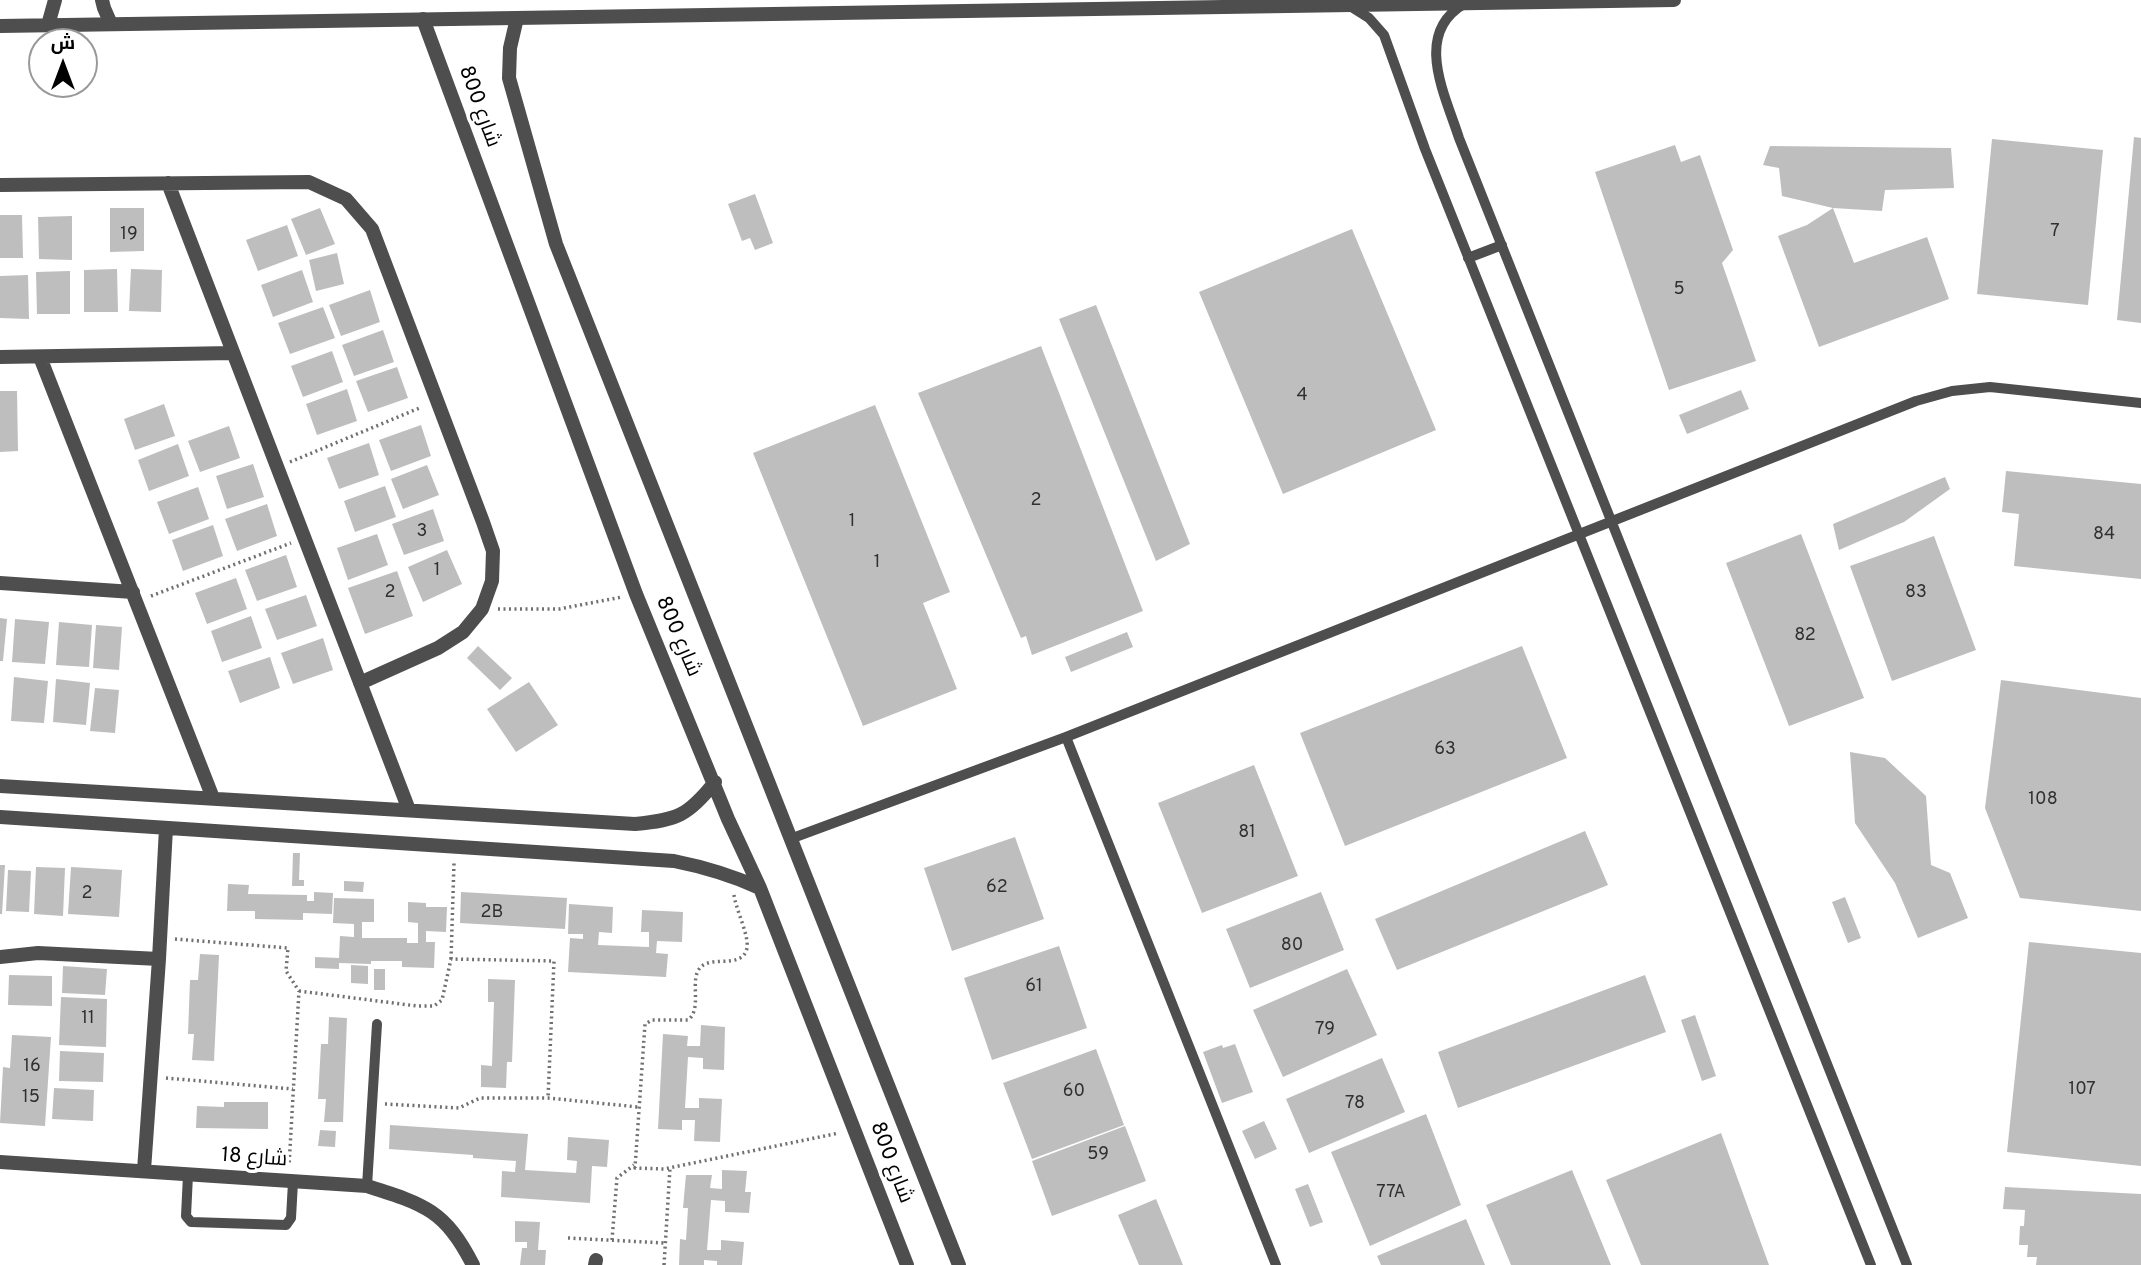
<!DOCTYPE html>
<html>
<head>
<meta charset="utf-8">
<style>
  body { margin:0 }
  #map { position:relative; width:2141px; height:1265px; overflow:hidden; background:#fff; font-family:Overpass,Cairo,sans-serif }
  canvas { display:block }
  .north { position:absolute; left:28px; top:28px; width:70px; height:70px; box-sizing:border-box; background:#fff; border:2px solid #999; border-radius:50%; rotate:0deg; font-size:19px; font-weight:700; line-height:28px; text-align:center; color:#000 }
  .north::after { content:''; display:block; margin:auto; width:24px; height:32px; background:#000; clip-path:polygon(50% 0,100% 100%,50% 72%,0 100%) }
</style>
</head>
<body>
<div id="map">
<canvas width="2141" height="1265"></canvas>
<div class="north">ش</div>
</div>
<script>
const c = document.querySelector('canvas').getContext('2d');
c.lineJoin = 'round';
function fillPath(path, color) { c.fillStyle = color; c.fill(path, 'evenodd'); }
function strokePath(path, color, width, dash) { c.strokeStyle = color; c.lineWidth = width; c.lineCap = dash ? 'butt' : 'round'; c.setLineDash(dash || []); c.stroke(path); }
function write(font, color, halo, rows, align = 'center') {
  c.font = font + ' Overpass,Cairo,sans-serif'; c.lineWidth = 7; c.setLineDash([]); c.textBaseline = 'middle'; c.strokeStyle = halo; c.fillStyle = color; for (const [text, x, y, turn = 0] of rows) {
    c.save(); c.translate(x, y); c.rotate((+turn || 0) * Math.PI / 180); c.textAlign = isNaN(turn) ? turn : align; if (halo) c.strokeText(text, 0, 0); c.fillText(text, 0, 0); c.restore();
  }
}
fillPath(new Path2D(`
  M2134,137L2141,138V323L2117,320Z
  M1992,139L2103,150L2088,305L1977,294Z
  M1675,145L1681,162L1700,155L1733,250L1722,263L1756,361L1669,390L1595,172Z
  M1770,146L1951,148L1954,188L1885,190L1882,211L1833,208L1854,263L1927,237L1949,299L1819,347L1778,236L1807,225L1833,208L1782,196L1779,168L1763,165Z
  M755,194L773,243L755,250L750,238L742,241L728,204Z
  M110,208H144V251L110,252Z
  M320,208L335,244L306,255L291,219Z
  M0,215H22L23,258H0Z
  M72,216V260L39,259L38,217Z
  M287,225L298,256L258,271L246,240Z
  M1352,229L1436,430L1283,494L1199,292Z
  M337,253L344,284L316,291L309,260Z
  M117,269L118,312H84V270Z
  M131,269L162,270L161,312L129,311Z
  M302,270L313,302L273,317L261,285Z
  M70,271V314H37L36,272Z
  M28,275L29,319L0,318V276Z
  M370,290L380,322L341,336L329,305Z
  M1096,305L1190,544L1156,561L1059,319Z
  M323,307L335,338L290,354L278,323Z
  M383,330L394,362L354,376L342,345Z
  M1041,346L1143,611L1032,655L1026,636L1021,638L918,393Z
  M332,351L343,382L303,397L291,366Z
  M397,367L408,398L368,412L356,381Z
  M347,389L357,421L317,435L306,404Z
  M1741,390L1749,409L1687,434L1679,415Z
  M0,391H17L18,451L0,452Z
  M164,404L175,436L135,450L124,419Z
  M875,405L950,592L923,603L957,689L863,726L753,453Z
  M421,425L431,456L391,471L379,440Z
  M229,426L240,458L200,472L188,441Z
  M369,443L379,475L339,489L327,458Z
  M178,444L189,476L149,491L138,460Z
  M253,464L264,497L227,509L216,476Z
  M427,465L439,495L403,509L391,479Z
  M2006,471L2141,484V579L2014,566L2019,514L2002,512Z
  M1945,477L1950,489L1904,522L1839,550L1833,524Z
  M385,486L396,517L355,532L344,501Z
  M198,487L209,519L169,534L157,502Z
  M267,504L277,536L237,551L225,519Z
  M433,509L444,541L404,555L392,524Z
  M213,525L223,556L183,571L172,540Z
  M377,534L388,565L348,580L337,548Z
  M1801,534L1864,698L1789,726L1726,563Z
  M1934,536L1976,650L1892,681L1850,566Z
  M447,550L462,584L423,602L408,567Z
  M286,555L297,587L257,601L245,570Z
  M397,571L413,616L365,634L348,588Z
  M236,578L247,609L207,624L195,593Z
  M306,595L317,626L277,640L265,609Z
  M251,616L262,648L222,662L211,631Z
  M0,618L7,619L3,661H0Z
  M15,619L49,622L45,664L12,662Z
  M59,622L92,625L89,667L56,665Z
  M96,625L122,627L119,670L93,668Z
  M1127,632L1133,647L1071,672L1065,657Z
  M323,638L333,670L293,684L281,653Z
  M478,646L512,678L500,690L467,658Z
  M1522,646L1567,758L1345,846L1300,733Z
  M270,657L280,688L240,703L228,671Z
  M14,677L48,681L44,723L11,721Z
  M56,679L90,683L86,725L53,722Z
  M2001,680L2141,698V911L2020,898L1985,808Z
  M529,682L558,725L516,752L487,709Z
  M95,688L119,690L115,733L90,731Z
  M1850,752L1885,758L1926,796L1931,865L1950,873L1968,918L1918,938L1895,883L1855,823Z
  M1254,765L1298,876L1202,913L1158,803Z
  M1585,831L1608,885L1397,970L1375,919Z
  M1015,837L1044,919L952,951L924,868Z
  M293,853H300L299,880H304V886H292Z
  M0,865H5L2,914H0Z
  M36,867L65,868L63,916L34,914Z
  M71,867L122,870L119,917L68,914Z
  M8,870L31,871L29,912L6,911Z
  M344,881L364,882L363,892L344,891Z
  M228,884L249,885L248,894L307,895V901H314V892L333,893L332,914L303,913V920L255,919V911H227Z
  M461,892L567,898L565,929L460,923Z
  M1321,892L1344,950L1250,988L1226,929Z
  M1845,897L1861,938L1848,943L1832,902Z
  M334,898L374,899V922H362V938H407V943H418V923L408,922V902L426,903V907H447L446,932L426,931V942H435L434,968L402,967V961H371V964L339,963V969L315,968V957L339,958L340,936L354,937V924L333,923Z
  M569,904L613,907L612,933L599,932L598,945L649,947V932H641L642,910L683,912L682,942L657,941L656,953L668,954L666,977L568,972L570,938L583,939V934H568Z
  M2029,942L2141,953V1166L2007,1152Z
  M1059,946L1087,1028L992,1060L964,978Z
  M200,954L219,955L214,1061L192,1060L194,1034H188L190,980H198Z
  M351,965L368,966V984L351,983Z
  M63,966L107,969L105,995L62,993Z
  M374,969H385V990H374Z
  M1347,969L1377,1035L1283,1077L1253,1010Z
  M9,975L52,976V1006L8,1005Z
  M1645,975L1666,1032L1458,1108L1438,1052Z
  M488,979L515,980L512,1062H507L506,1088L481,1087V1065L492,1066L494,1002H488Z
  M61,997L107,999L106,1047L59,1045Z
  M1695,1015L1716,1076L1702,1081L1681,1020Z
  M329,1017L347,1018L343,1122H324L326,1099H318L321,1044H328Z
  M701,1025L725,1027L724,1070L703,1069V1058L688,1057L685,1108H699V1098L722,1099L720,1142L694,1141L695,1120H682V1130L658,1129L663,1034L688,1036L687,1046H700Z
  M12,1035L51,1037L45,1126L0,1123L3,1067L10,1068Z
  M1235,1044L1253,1092L1222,1103L1203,1052L1222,1045L1223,1048Z
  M1096,1049L1124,1125L1032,1159L1003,1083Z
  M60,1051L104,1053L103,1082L59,1081Z
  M1382,1058L1405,1112L1309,1153L1286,1099Z
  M54,1088L94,1090L93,1121L52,1119Z
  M224,1102H268V1129L196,1128L197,1106L224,1107Z
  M1426,1114L1461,1205L1370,1246L1331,1152Z
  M1264,1121L1277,1149L1255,1159L1242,1131Z
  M390,1125L528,1134L525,1170L576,1173L577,1161L567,1160L568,1137L609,1140L607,1167L592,1166L590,1203L501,1197L502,1171L515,1172L516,1161L473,1158V1155L389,1149Z
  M1125,1126L1146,1181L1052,1216L1032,1161Z
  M320,1130L336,1131L335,1147L318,1146Z
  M1721,1133L1769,1265H1641L1606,1180Z
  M722,1170L747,1171L745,1192H751L749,1213L725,1212V1201L711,1200L707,1250H721V1240L744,1242L742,1265H717V1261L704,1260V1265H679L680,1239L686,1240L688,1208H683L686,1175H712L710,1188L722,1189Z
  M1572,1170L1611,1265H1511L1486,1205Z
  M1308,1184L1323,1222L1310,1227L1295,1189Z
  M2005,1187L2141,1194V1265H2036L2037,1257H2027L2028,1245H2019L2020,1226H2024L2025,1210L2003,1209Z
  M1156,1199L1183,1265H1139L1118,1215Z
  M1466,1219L1485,1265H1381L1377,1256Z
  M515,1221L540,1222L538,1250H546L545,1265H520L522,1248H527V1242H515Z`), '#bebebe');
strokePath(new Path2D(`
  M290,462L422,407
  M151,596L291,543
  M498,609H559L622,597
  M734,895C736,910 749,935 747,948C742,972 705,951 697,973C692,987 701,1010 688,1020H652L645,1024L635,1168L664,1169L839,1133
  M175,939L288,948L286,971L299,991L289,1166
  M451,959L454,863
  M299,991L417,1006H434L442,1000L451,959L554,961L548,1098
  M166,1078L293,1089
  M385,1104L459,1108L480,1098H548L638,1107
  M568,1238L665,1243
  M612,1240L617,1178L634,1165
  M664,1265L670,1168`), '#707070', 3.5, [2, 3.5]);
strokePath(new Path2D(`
  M1464,4C1413,34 1445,94 1459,138L1907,1265
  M1350,6L1369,18L1384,35L1425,149L1871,1265
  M1468,258L1502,245
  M1066,737L1276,1265
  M790,839L1066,737L1916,401L1952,391L1990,387L2141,403
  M188,1175L186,1216L191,1222L286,1225L291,1218L293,1182
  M367,1186L377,1024`), '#4e4e4e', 10);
strokePath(new Path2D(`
  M517,18L510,48L509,78L556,244L959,1265
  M423,19L636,594L728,819L760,888L907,1265
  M168,183L409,810
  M0,185L309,182L346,199L372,229L483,522L493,551L492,581L482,609L463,632L438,648L360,683
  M0,357L233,353
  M40,357L213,798
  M0,583L133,592
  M0,786L635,824C677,820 688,816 715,782
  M0,817L674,861C704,867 731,875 760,888
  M0,957L38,953L159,959
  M0,1162L367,1186C424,1204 445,1210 473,1265
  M144,1170L159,959L166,828
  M595,1265L596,1260`), '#4e4e4e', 14);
strokePath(new Path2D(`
  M102,0L104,8L111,24
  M48,25L55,0
  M0,26L1674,0`), '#4e4e4e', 14);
write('18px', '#303030', null, [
  ["7",2055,232],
  ["19",129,235],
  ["5",1679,290],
  ["4",1302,396],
  ["2",1036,501],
  ["1",852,522],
  ["3",422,532],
  ["84",2104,535],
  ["1",877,563],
  ["1",437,571],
  ["2",390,593],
  ["83",1916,593],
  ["82",1805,636],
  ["63",1445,750],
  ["108",2043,800],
  ["81",1247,833],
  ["62",997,888],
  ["2",87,894],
  ["2B",492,913],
  ["80",1292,946],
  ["61",1034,987],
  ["11",88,1019],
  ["79",1325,1030],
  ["16",32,1067],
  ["107",2082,1090],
  ["60",1074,1092],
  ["15",31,1098],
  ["78",1355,1104],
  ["59",1098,1155],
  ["77A",1391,1193]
]);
write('21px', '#000', '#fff', [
  ["شارع 800",478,107,70],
  ["شارع 800",677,637,67],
  ["شارع 18",254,1159,4],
  ["شارع 800",890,1163,69]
]);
</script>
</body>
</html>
